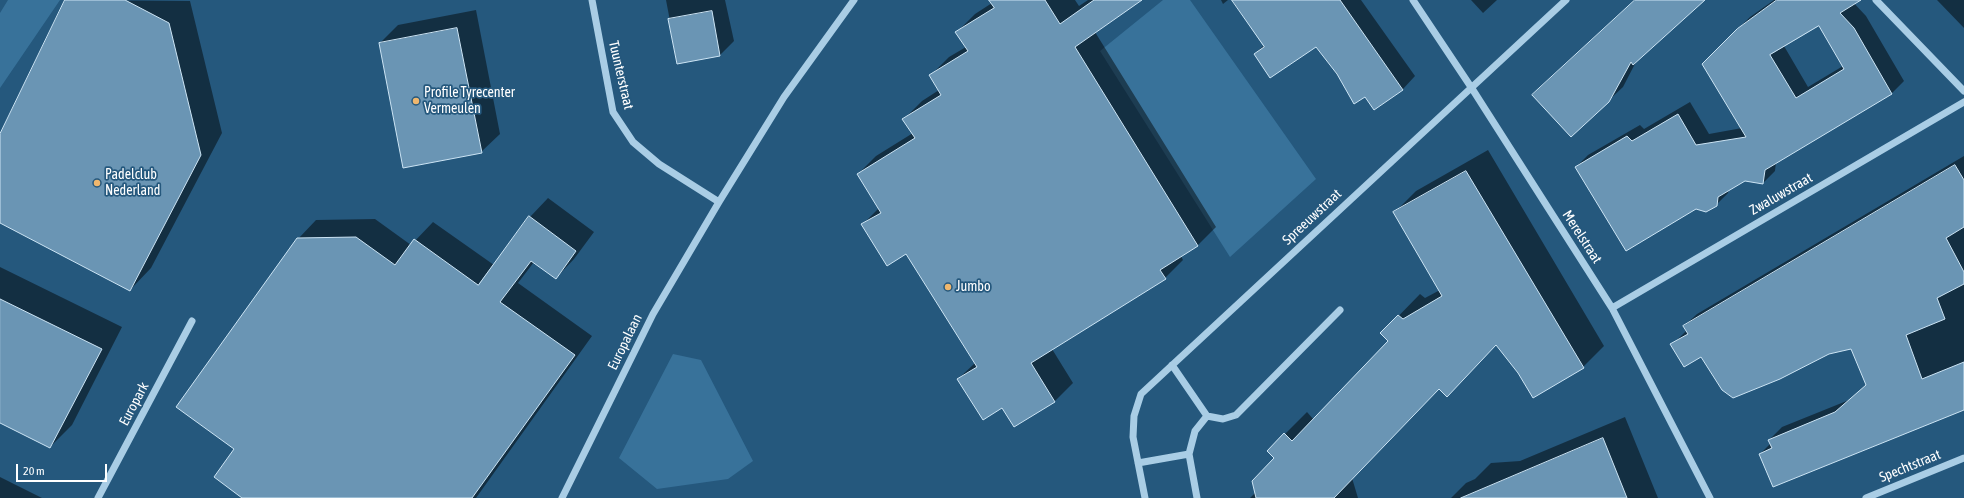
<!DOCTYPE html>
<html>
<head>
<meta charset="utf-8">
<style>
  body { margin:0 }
  #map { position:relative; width:1964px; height:498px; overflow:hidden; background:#25587d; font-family:"Asap Condensed",sans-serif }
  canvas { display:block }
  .scale { position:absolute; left:16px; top:464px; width:91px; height:18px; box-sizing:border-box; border:2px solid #fff; border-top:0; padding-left:5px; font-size:12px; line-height:14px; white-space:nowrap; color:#fff; -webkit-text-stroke:3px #25587d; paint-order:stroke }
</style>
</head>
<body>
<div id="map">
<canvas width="1964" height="498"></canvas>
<div class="scale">20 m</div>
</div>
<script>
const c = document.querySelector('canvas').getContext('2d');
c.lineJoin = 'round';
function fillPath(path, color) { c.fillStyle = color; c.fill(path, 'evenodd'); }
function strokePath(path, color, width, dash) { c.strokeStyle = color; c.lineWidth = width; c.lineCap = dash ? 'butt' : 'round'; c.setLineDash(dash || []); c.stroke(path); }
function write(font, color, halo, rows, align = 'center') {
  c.font = font + ' "Asap Condensed",sans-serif'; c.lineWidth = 3.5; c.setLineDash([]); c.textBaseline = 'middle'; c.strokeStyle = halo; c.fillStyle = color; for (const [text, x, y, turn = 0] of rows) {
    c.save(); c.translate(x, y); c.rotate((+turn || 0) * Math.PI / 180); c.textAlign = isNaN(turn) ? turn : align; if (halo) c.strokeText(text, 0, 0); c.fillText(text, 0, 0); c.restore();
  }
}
fillPath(new Path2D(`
  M8,0H60L0,88V13Z
  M1163,0H1190L1316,179L1230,257L1100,51Z
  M673,354L701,360L753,461L728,479L657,489L619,458Z`), '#38729a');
fillPath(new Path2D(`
  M66,0L190,1L222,133L151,268L130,290L0,222V136Z
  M666,0H725L734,41L720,55L678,63Z
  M990,0H1075L1079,6L1088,0H1139L1095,32L1216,227L1198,245L1181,256L1183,260L1165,278L1052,349L1073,383L1055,401L1014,426L1003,407L958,379L975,363L906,253L862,225L879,208L858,174L876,156L913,133L904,119L922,101L939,90L930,76L949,57L966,47L957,32L975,14L992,3Z
  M1221,0H1228L1223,4Z
  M1233,0H1361L1415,76L1403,89L1374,109L1365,96L1337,74L1316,46L1255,54L1264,45Z
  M1471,0H1497L1483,13Z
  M1635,0H1704L1638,58L1623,87L1608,101Z
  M1774,0H1851L1866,16L1904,81L1892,93L1776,162L1775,171L1763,183L1745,180L1729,189L1728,193L1716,205L1576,167L1588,155L1640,125L1644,129L1690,102L1709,134L1742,128L1703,64L1750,17ZM1819,24L1843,66L1808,87L1784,46Z
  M1937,0H1964V28Z
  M476,10L500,134L481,152L380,43L398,25Z
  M1488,150L1604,346L1583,367L1518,373L1496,344L1439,388L1352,478L1358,498H1250L1256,492L1275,458L1268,451L1307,412L1314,420L1390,341L1382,333L1420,294L1425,298L1440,290L1394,213L1416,191Z
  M1964,156V409L1760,454L1771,443L1769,440L1782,427L1849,400L1867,384L1852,348L1702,355L1672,345L1687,330L1684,326L1697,314Z
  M548,198L594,232L574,259L556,278L534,262L518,283L592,336L476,498H244L236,449L298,239L316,220L375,219L411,245L433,222L494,265L530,217Z
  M0,267L122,327L72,425L50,447L0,422Z
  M1625,417L1658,498H1451L1466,483L1475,479L1491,463L1520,461Z
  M0,477L42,498H0Z`), '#0007');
const building = new Path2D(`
  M65,0H125L169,23L201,155L130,291L0,223V134Z
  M989,0H1045L1060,24L1094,0H1142L1075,47L1198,246L1160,270L1166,279L1031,363L1055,402L1014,427L1002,408L983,420L957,379L977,367L906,254L887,266L861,224L881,213L857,174L915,138L902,119L941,95L929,75L968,51L955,32L994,8Z
  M1232,0H1340L1403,90L1374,110L1365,97L1354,104L1337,74L1316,47L1270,78L1254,54L1264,47Z
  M1635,0H1705L1633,65L1631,62L1609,102L1571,137L1532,95Z
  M1777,0H1861L1840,13L1854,28L1892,94L1765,170L1763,184L1745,181L1718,197L1717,206L1706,212L1696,209L1626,251L1575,167L1627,136L1632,141L1678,114L1696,145L1746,137L1702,64L1737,29ZM1819,26L1844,69L1796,98L1770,55Z
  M712,11L720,56L677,64L668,19Z
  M457,28L482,153L403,168L379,43Z
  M1955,165L1964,180V227L1946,238L1964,272V284L1937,298L1945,319L1906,335L1922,379L1964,362V410L1773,487L1759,454L1772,448L1768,440L1835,412L1866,385L1851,349L1829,354L1780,379L1733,398L1722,390L1701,357L1684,367L1670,344L1688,334L1683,326Z
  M1466,171L1584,368L1533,398L1518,373L1496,345L1447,397L1439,389L1334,498H1256L1252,481L1274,458L1267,451L1284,433L1292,441L1388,341L1380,333L1398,315L1403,319L1442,296L1393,212Z
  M529,216L576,251L556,279L531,261L500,302L575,355L472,498H242L214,477L234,449L176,407L297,238L356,237L395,265L414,239L478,285Z
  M0,299L102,349L50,448L0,423Z
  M1603,438L1627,498H1461Z`);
fillPath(building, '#6a95b4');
strokePath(building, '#cce4f4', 1);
strokePath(new Path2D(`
  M592,0L613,112L633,142L659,164L719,202
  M1413,0L1471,87L1612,308L1710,498
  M1876,0L1964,91
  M1612,308L1964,102
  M1172,365L1207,416
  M1138,463L1189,454
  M98,498L192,321
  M562,498L653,314L719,202L784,97L854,0
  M1145,498L1133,437L1134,416L1141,394L1566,0
  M1197,498L1189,454L1195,431L1207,416L1223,419L1236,415L1340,310
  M1866,498L1964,458`), '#a9cde5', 7);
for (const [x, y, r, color] of [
  [416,101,4,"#efb76e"],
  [97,183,4,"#efb76e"],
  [948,287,4,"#efb76e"]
]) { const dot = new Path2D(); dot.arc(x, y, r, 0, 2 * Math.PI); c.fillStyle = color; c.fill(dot); strokePath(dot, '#25587d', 1.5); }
write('14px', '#fff', '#25587d', [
  ["Tuunterstraat",621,75,77],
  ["Zwaluwstraat",1781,194,-30],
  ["Spreeuwstraat",1312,217,-43],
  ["Merelstraat",1582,237,57],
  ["Europalaan",625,342,-64],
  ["Europark",134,404,-62],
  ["Spechtstraat",1910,466,-22]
]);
write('14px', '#fff', '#25587d', [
  ["Profile Tyrecenter",424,93],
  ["Vermeulen",424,109],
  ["Padelclub",105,175],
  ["Nederland",105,191],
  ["Jumbo",956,287]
], 'left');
</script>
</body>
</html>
